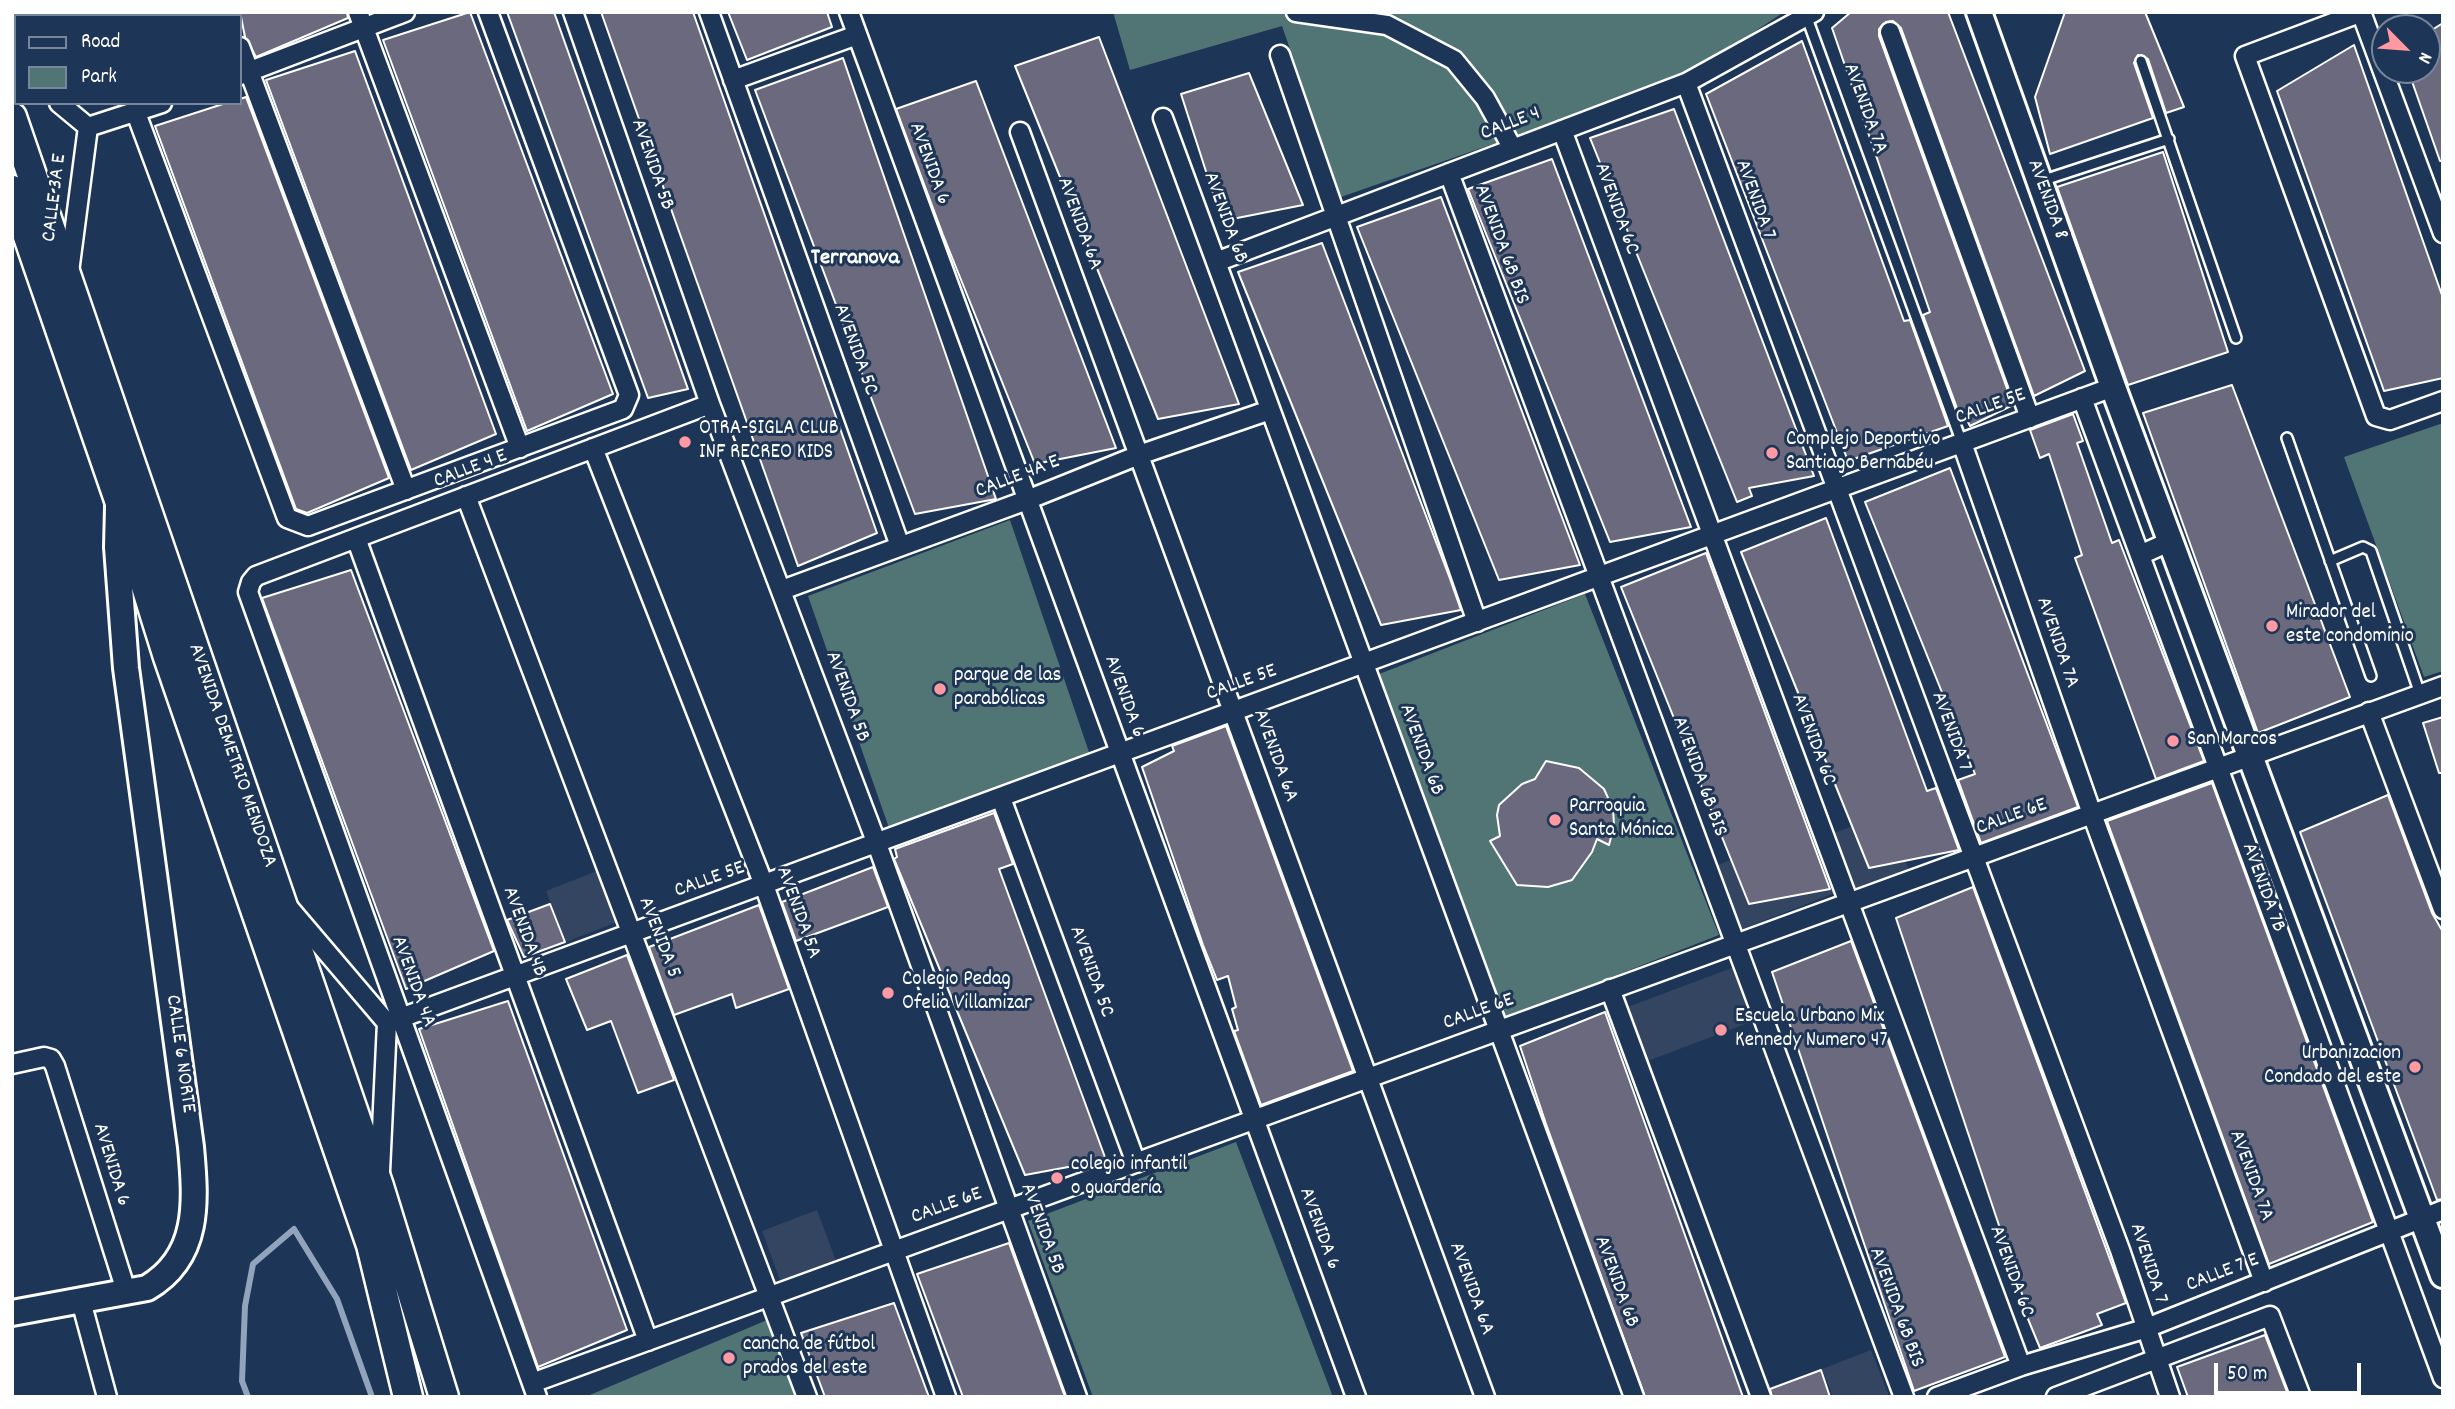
<!DOCTYPE html>
<html>
<head>
<meta charset="utf-8">
<style>
  body { margin:0 }
  #map { position:relative; width:2455px; height:1409px; overflow:hidden; background:#1d3557; font-family:Dekko,sans-serif }
  canvas { display:block }
  .frame { position:absolute; inset:0; border:14px solid #fff; pointer-events:none }
  .legend { position:absolute; left:14px; top:14px; width:228px; height:91px; box-sizing:border-box; background:#1d3557; border:2px solid #77869a; margin:0; padding:9px 12px; list-style:none; font-size:21px; color:#fff }
  .legend li { display:flex; align-items:center; gap:14px; height:35px }
  .legend b { width:35px; border:2px solid #77869a }
  .north { position:absolute; left:2371px; top:14px; width:70px; height:70px; box-sizing:border-box; background:#1d3557; border:2px solid #77869a; border-radius:50%; rotate:115deg; font-size:19px; font-weight:700; line-height:28px; text-align:center; color:#fff }
  .north::after { content:''; display:block; margin:auto; width:24px; height:32px; background:#ff9aa2; clip-path:polygon(50% 0,100% 100%,50% 72%,0 100%) }
  .scale { position:absolute; left:2214px; top:1363px; width:147px; height:32px; box-sizing:border-box; border:4px solid #fff; border-top:0; padding-left:9px; font-size:21px; line-height:24px; white-space:nowrap; color:#fff; -webkit-text-stroke:5px #1d3557; paint-order:stroke }
</style>
</head>
<body>
<div id="map">
<canvas width="2455" height="1409"></canvas>
<div class="frame"></div>
<ul class="legend">
<li><b style="height:9px;background:#1d3557"></b>Road</li>
<li><b style="height:19px;background:#517474"></b>Park</li>
</ul>
<div class="north">N</div>
<div class="scale">50 m</div>
</div>
<script>
const c = document.querySelector('canvas').getContext('2d');
c.lineJoin = 'round';
function fillPath(path, color) { c.fillStyle = color; c.fill(path, 'evenodd'); }
function strokePath(path, color, width, dash) { c.strokeStyle = color; c.lineWidth = width; c.lineCap = dash ? 'butt' : 'round'; c.setLineDash(dash || []); c.stroke(path); }
function write(font, color, halo, rows, align = 'center') {
  c.font = font + ' Dekko,sans-serif'; c.lineWidth = 6; c.setLineDash([]); c.textBaseline = 'middle'; c.strokeStyle = halo; c.fillStyle = color; for (const [text, x, y, turn = 0] of rows) {
    c.save(); c.translate(x, y); c.rotate((+turn || 0) * Math.PI / 180); c.textAlign = isNaN(turn) ? turn : align; if (halo) c.strokeText(text, 0, 0); c.fillText(text, 0, 0); c.restore();
  }
}
fillPath(new Path2D(`
  M1889,813L1909,871L1852,892L1831,834Z
  M1817,826L1840,891L1735,932L1710,868Z
  M597,871L617,922L566,942L546,891Z
  M1737,966L1756,1020L1645,1062L1625,1008Z
  M817,1210L838,1266L783,1288L762,1231Z
  M1871,1350L1889,1396L1833,1397L1822,1369Z`), '#344562');
fillPath(new Path2D(`
  M1113,12H1784L1688,76L1341,197L1282,26L1130,70Z
  M2443,423V671L2424,677L2344,457Z
  M1010,520L1090,755L889,828L808,596Z
  M1585,594L1719,935L1497,1022L1374,676Z
  M1236,1142L1333,1397H1093L1028,1221Z
  M767,1320L796,1397H585Z`), '#517474');
strokePath(new Path2D(`
  M248,1397L242,1381L245,1306L253,1264L294,1229L337,1299L372,1397`), '#91a4bb', 6);
const building = new Path2D(`
  M240,12H347L348,18L256,57L245,37Z
  M470,12L613,394L527,431L383,40Z
  M507,12H554L688,389L648,398Z
  M601,12H693L877,533L798,566Z
  M728,12H827L832,27L747,60Z
  M1851,12H1948L2085,371L2034,396L1901,28L1893,21L1886,22L1879,29V36L2013,405L1970,426L1967,420L1962,422L1923,315L1930,312L1832,28Z
  M2065,12H2145L2184,107L2166,113L2148,59L2138,55L2134,63L2153,118L2050,154L2035,97Z
  M2443,23V161H2440L2408,70H2427V33Z
  M1099,37L1239,404L1158,419L1015,66Z
  M1802,41L1904,321L1910,320L1948,426L1848,461L1706,94Z
  M2354,45L2443,298V378L2384,391L2277,91Z
  M355,51L496,434L411,470L266,80Z
  M843,58L865,122L996,499L915,514L755,90Z
  M1249,73L1303,205L1222,221L1181,94Z
  M976,81L1116,448L1035,464L943,235L896,109Z
  M246,97L389,478L307,513L296,509L155,126L226,103H240V99Z
  M1674,109L1814,476L1749,488L1752,496L1737,502L1590,138Z
  M2163,152L2228,352L2128,385L2057,187Z
  M1552,159L1691,527L1610,542L1468,189Z
  M1441,197L1444,205L1580,565L1499,580L1357,227Z
  M1322,243L1449,576L1461,610L1381,625L1238,272Z
  M2232,385L2350,697L2258,733L2143,413Z
  M2073,414L2083,441L2077,443L2112,543L2119,540L2204,761L2156,779L2075,558L2082,555L2049,454L2040,458L2030,430Z
  M1950,468L2078,807L1981,843L1958,780L1975,774L1865,502Z
  M1826,518L1927,791L1936,788L1959,850L1869,868L1741,552Z
  M1706,553L1830,889L1749,904L1621,587Z
  M351,570L494,951L406,989L262,598Z
  M2443,717V773H2439L2423,723Z
  M1226,726L1353,1071L1261,1105L1234,1031L1238,1030L1232,1009L1236,1007L1228,976L1217,980L1203,945L1142,767L1174,751L1172,746Z
  M1546,761L1579,768L1604,789L1613,809L1614,825L1609,845L1597,839L1592,852L1572,880L1548,887L1517,885L1490,841L1500,836L1497,815L1499,805L1522,784L1535,779Z
  M2212,783L2373,1222L2269,1264L2107,821Z
  M2388,795L2432,913L2443,932V1199L2437,1200L2300,832Z
  M994,813L1013,864L999,869L1106,1160L1025,1175L894,859L897,857L895,849Z
  M873,867L888,907L796,941L782,902Z
  M1973,887L2126,1303L2097,1314L2102,1325L2040,1348L2023,1307L2026,1306L1896,918Z
  M550,904L565,942L524,957L507,920Z
  M759,905L789,989L736,1008L732,994L674,1015L649,947Z
  M1851,941L2005,1357L1914,1391L1772,972Z
  M627,955L674,1080L638,1093L611,1021L587,1030L566,979Z
  M508,1001L627,1330L538,1367L419,1029Z
  M1605,1012L1743,1397H1645L1546,1124L1520,1046Z
  M1009,1243L1065,1397H963L917,1274Z
  M894,1303L929,1397H825L801,1333Z
  M2265,1335L2289,1397H2188L2177,1367Z
  M1821,1370L1830,1397H1772L1770,1389Z`);
fillPath(building, '#6a697d');
strokePath(building, '#fff', 2);
const lane = new Path2D(`
  M1807,18L1962,443
  M2141,61L2236,338
  M2041,181L2169,139
  M2287,438L2371,676
  M2330,561L2363,547L2371,551L2420,694`);
const street = new Path2D(`
  M228,12L229,16
  M358,12L520,448
  M573,12L710,404L877,844L1077,1397
  M709,12L900,546
  M849,12L1356,1397
  M1296,12L1387,25L1454,60L1485,98L1513,149
  M2361,12L2443,233
  M2362,12L2245,56L2376,416L2390,420L2443,401
  M1890,32L2030,418
  M240,47L406,490
  M1280,55L1477,622
  M12,66L16,69
  M240,75L405,12
  M733,80L857,35
  M1686,83L2120,1250L2170,1397
  M59,103L88,127
  M136,113L287,518L308,526L623,409L629,395L488,12
  M1163,118L1634,1397
  M88,127L162,103
  M1562,130L2021,1366
  M1020,132L1485,1397
  M1449,173L1904,1397
  M1216,262L1686,83L1814,12
  M69,272L88,127
  M2082,398L2443,1378
  M1962,443L2092,814L2264,1282
  M593,448L764,885L946,1397
  M466,496L807,1397
  M356,538L648,1341
  M2140,555L2171,541
  M782,590L1027,500L1139,455L1270,410
  M2369,712L2443,909
  M1001,798L1136,1163
  M290,909L387,1023L380,1171
  M1610,989L1761,1397
  M387,1023L2113,387
  M12,1064L44,1057L51,1059L55,1066L127,1294
  M81,1301L107,1397
  M532,1383L2443,686
  M537,1397L248,592L251,582L256,576L710,404
  M1937,1397L2021,1366L2144,1329L2443,1210
  M2056,1397L2270,1316L2301,1397`);
const secondary = new Path2D(`
  M1979,12L2113,387L2443,1275
  M12,1313L147,1288C200,1257 196,1202 191,1147L126,668L117,547L118,507`);
const primary = new Path2D(`
  M12,117L379,1186L444,1397
  M12,190L119,500L168,657L371,1245L408,1397`);
strokePath(lane, '#fff', 14);
strokePath(street, '#fff', 23);
strokePath(secondary, '#fff', 30);
strokePath(primary, '#fff', 33);
strokePath(lane, '#1d3557', 9);
strokePath(street, '#1d3557', 18);
strokePath(secondary, '#1d3557', 24);
strokePath(primary, '#1d3557', 28);
for (const [x, y, r, color] of [
  [685,442,7,"#ff9aa2"],
  [1772,453,7,"#ff9aa2"],
  [2272,626,7,"#ff9aa2"],
  [940,689,7,"#ff9aa2"],
  [2173,741,7,"#ff9aa2"],
  [1555,820,7,"#ff9aa2"],
  [888,993,7,"#ff9aa2"],
  [1721,1030,7,"#ff9aa2"],
  [2415,1067,7,"#ff9aa2"],
  [1057,1178,7,"#ff9aa2"],
  [729,1358,7,"#ff9aa2"]
]) { const dot = new Path2D(); dot.arc(x, y, r, 0, 2 * Math.PI); c.fillStyle = color; c.fill(dot); strokePath(dot, '#1d3557', 2.5); }
write('21px', '#fff', '#1d3557', [
  ["AVENIDA 7A",1864,109,70],
  ["CALLE 4",1511,125,-21],
  ["AVENIDA 6",928,164,70],
  ["AVENIDA 5B",651,165,71],
  ["CALLE 3A E",56,198,-83],
  ["AVENIDA 7",1754,200,70],
  ["AVENIDA 8",2046,200,70],
  ["AVENIDA 6C",1615,209,70],
  ["AVENIDA 6B",1224,218,70],
  ["AVENIDA 6A",1078,224,70],
  ["AVENIDA 6B BIS",1500,245,70],
  ["AVENIDA 5C",854,350,70],
  ["CALLE 5E",1991,408,-20],
  ["CALLE 4 E",471,470,-21],
  ["CALLE 4A E",1018,478,-21],
  ["AVENIDA 7A",2056,643,71],
  ["CALLE 5E",1242,684,-20],
  ["AVENIDA 5B",846,697,70],
  ["AVENIDA 6",1123,697,70],
  ["AVENIDA 7",1950,732,70],
  ["AVENIDA 6C",1812,740,70],
  ["AVENIDA 6B",1420,750,70],
  ["AVENIDA DEMETRIO MENDOZA",231,756,71],
  ["AVENIDA 6A",1274,756,70],
  ["AVENIDA 6B BIS",1698,777,70],
  ["CALLE 6E",2012,818,-20],
  ["CALLE 5E",710,881,-20],
  ["AVENIDA 7B",2262,888,70],
  ["AVENIDA 5A",797,913,70],
  ["AVENIDA 4B",523,932,70],
  ["AVENIDA 5",658,938,69],
  ["AVENIDA 5C",1090,972,70],
  ["AVENIDA 4A",412,982,70],
  ["CALLE 6E",1479,1013,-20],
  ["CALLE 6 NORTE",179,1054,82],
  ["AVENIDA 6",110,1165,73],
  ["AVENIDA 7A",2250,1176,70],
  ["CALLE 6E",947,1207,-20],
  ["AVENIDA 5B",1041,1229,70],
  ["AVENIDA 6",1318,1229,70],
  ["AVENIDA 7",2147,1264,72],
  ["AVENIDA 6C",2010,1272,70],
  ["CALLE 7 E",2223,1274,-21],
  ["AVENIDA 6B",1615,1282,70],
  ["AVENIDA 6A",1470,1289,70],
  ["AVENIDA 6B BIS",1895,1308,70]
]);
write('21px', '#fff', '#1d3557', [
  ["OTRA-SIGLA CLUB",699,430],
  ["INF RECREO KIDS",699,454],
  ["Complejo Deportivo",1786,441],
  ["Santiago Bernabéu",1786,465],
  ["Mirador del",2286,614],
  ["este condominio",2286,638],
  ["parque de las",954,677],
  ["parabólicas",954,701],
  ["San Marcos",2187,741],
  ["Parroquia",1569,808],
  ["Santa Mónica",1569,832],
  ["Colegio Pedag",902,981],
  ["Ofelia Villamizar",902,1005],
  ["Escuela Urbano Mix",1735,1018],
  ["Kennedy Numero 47",1735,1042],
  ["Urbanizacion",2401,1055,"right"],
  ["Condado del este",2401,1079,"right"],
  ["colegio infantil",1071,1166],
  ["o guardería",1071,1190],
  ["cancha de fútbol",743,1346],
  ["prados del este",743,1370]
], 'left');
write('bold 23px', '#fff', '#1d3557', [
  ["Terranova",855,260]
]);
</script>
</body>
</html>
